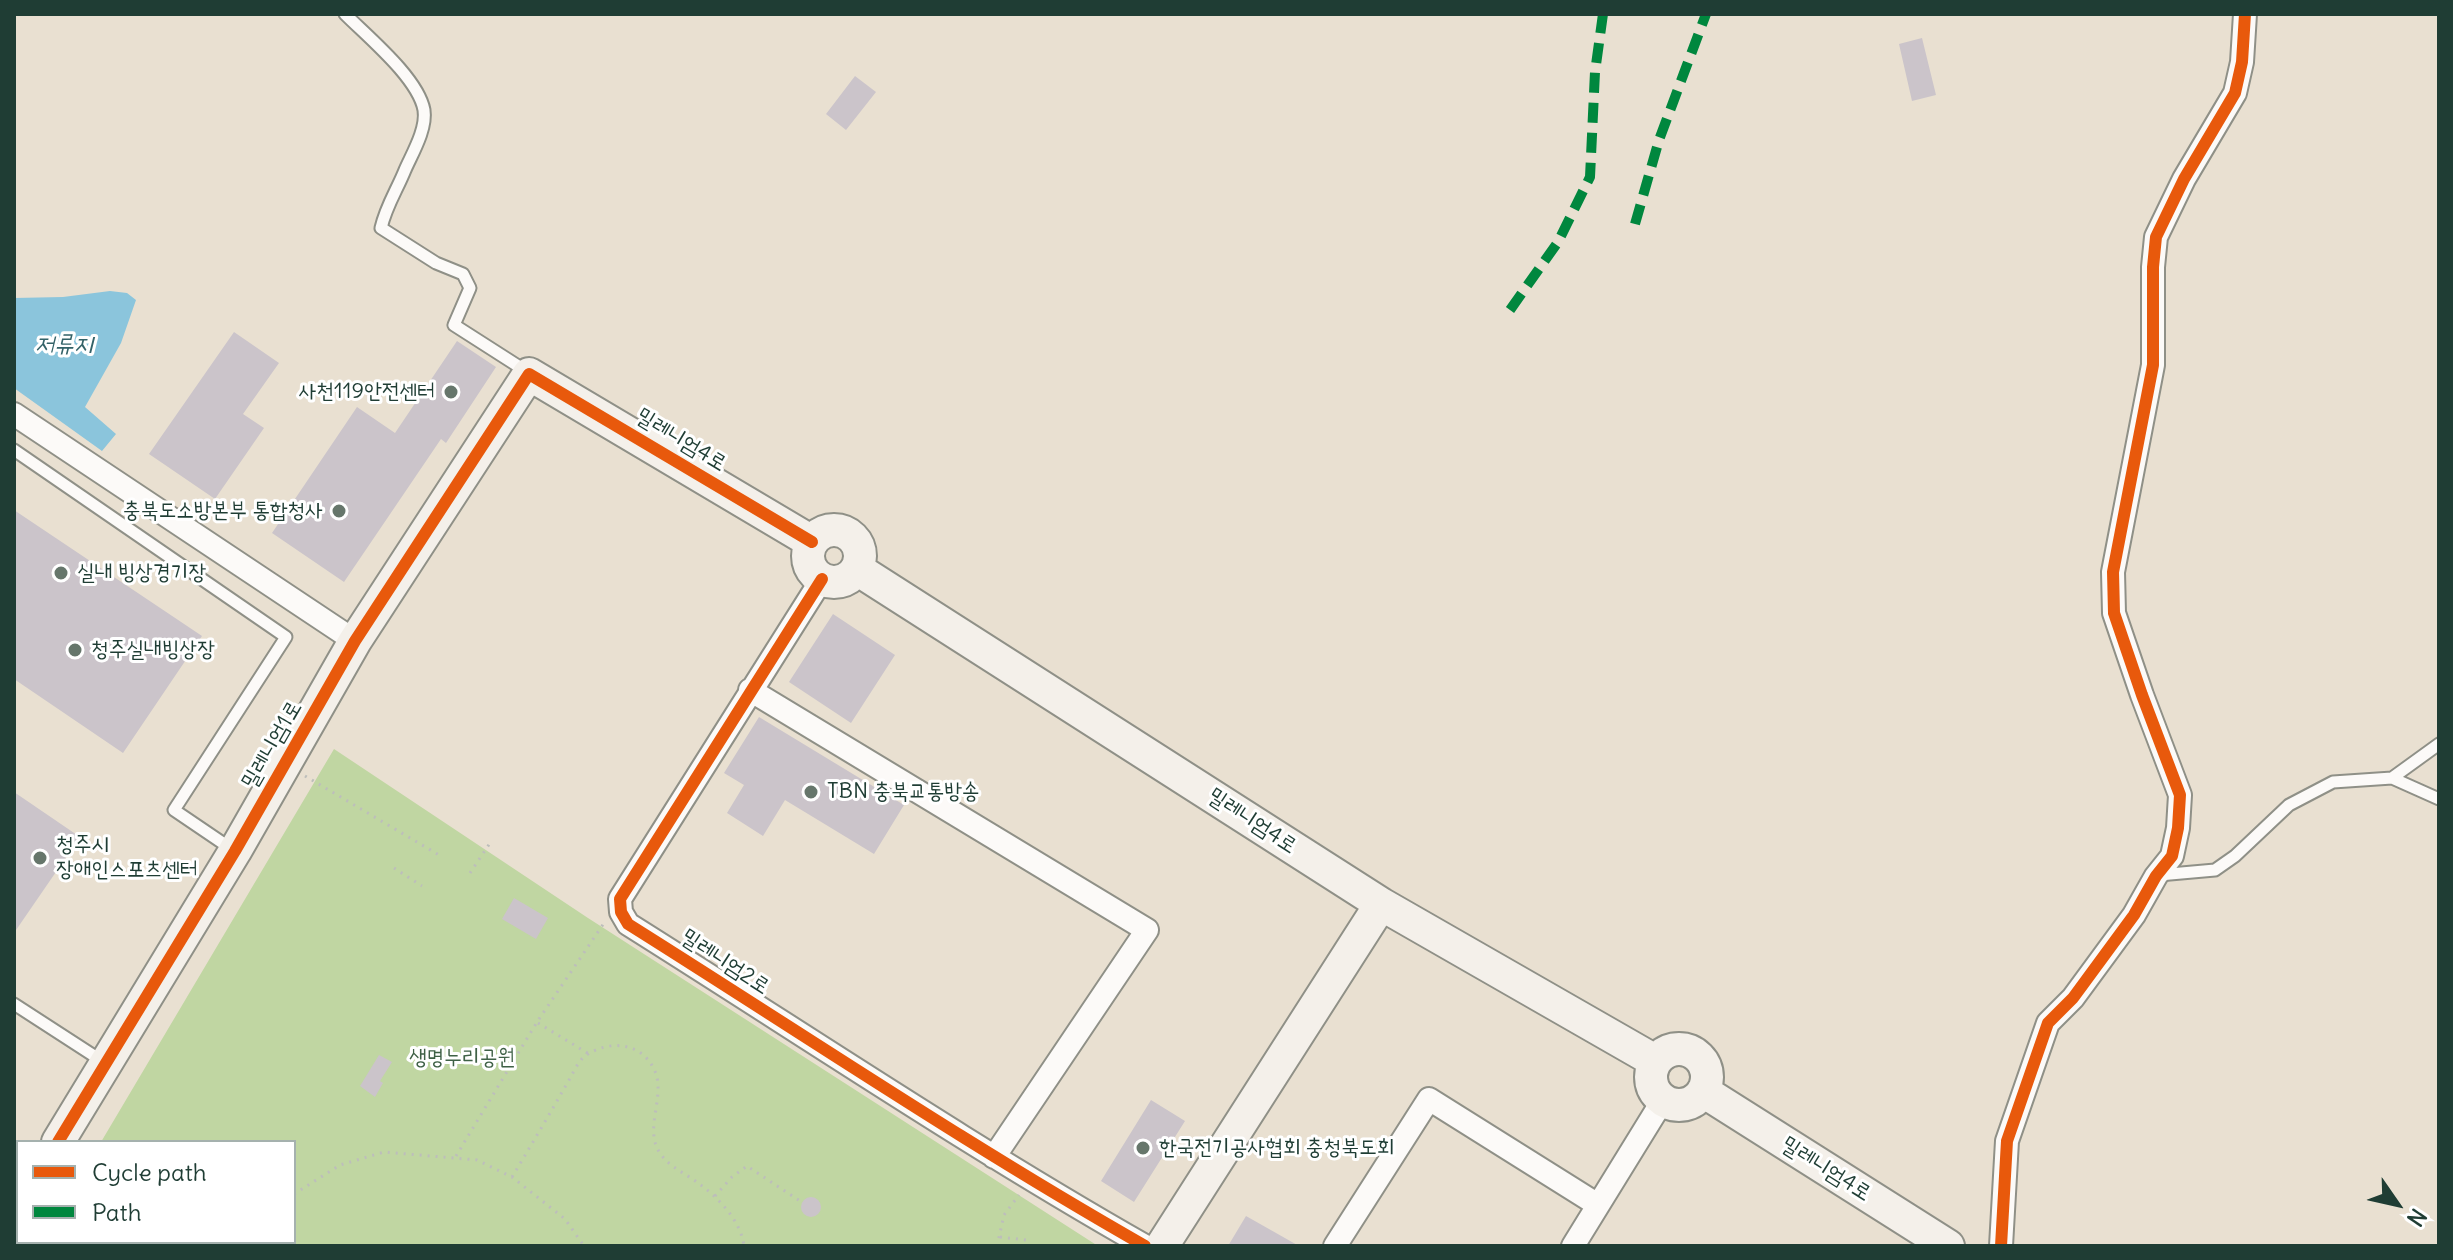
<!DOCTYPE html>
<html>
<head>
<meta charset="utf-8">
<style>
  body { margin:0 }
  #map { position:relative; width:2453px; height:1260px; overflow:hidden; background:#e9e0d1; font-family:Delius,sans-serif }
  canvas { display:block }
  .frame { position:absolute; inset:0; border:16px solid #1f3d34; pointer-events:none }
  .legend { position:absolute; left:16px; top:1140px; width:280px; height:104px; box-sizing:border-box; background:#fff; border:2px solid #a5b1ae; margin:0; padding:10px 14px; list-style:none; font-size:24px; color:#1f3d34 }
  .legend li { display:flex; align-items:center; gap:16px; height:40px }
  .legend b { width:40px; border:2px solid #a5b1ae }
  .north { position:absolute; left:2357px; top:1164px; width:80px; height:80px; -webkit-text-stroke:6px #fff; paint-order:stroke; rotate:124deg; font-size:22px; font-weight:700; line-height:32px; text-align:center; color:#1f3d34 }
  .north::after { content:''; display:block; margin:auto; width:28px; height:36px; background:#1f3d34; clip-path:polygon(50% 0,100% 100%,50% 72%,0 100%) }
</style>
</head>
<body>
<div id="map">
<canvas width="2453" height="1260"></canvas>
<div class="frame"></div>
<ul class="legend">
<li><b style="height:10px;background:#e8590c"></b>Cycle path</li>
<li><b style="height:10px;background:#00873e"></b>Path</li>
</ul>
<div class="north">N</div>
</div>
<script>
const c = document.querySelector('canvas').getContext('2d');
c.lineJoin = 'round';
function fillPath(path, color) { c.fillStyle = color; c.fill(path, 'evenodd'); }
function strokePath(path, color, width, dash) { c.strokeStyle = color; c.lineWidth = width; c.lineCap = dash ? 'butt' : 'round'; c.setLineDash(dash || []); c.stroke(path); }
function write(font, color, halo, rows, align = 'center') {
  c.font = font + ' Delius,"Poor Story",sans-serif'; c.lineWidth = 6; c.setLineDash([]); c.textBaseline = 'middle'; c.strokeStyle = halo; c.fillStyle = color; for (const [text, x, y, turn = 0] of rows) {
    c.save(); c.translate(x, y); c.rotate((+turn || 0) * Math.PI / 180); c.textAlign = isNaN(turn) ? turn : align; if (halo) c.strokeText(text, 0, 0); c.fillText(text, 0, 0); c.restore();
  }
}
fillPath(new Path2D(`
  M334,749L588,918L1098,1246H39L42,1242H294V1142H101Z`), '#c0d6a2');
fillPath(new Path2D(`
  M42,1242H223V1246H39Z`), '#aec699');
fillPath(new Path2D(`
  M110,291L127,293L136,300L121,343L85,407L116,434L102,451L14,388V298L63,297Z`), '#8bc5dc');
fillPath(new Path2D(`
  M1922,38L1936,95L1912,101L1899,44Z
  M855,76L876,92L846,130L826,114Z
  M234,332L279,363L243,414L264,428L215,499L149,454Z
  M457,341L496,367L446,443L441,439L344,582L272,533L357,407L395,433Z
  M14,510L202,636L123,753L14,679Z
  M833,614L895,655L851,723L789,682Z
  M759,717L904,805L874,854L785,800L763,836L727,813L744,785L724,773Z
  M14,792L80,837L14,933Z
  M514,898L548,918L536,939L502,919Z
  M379,1055L392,1062L380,1081L383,1083L375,1097L360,1086Z
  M1151,1100L1185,1121L1134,1202L1101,1181Z
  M801 1207a10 10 0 1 1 20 0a10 10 0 1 1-20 0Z
  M1246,1216L1299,1246H1228Z`), '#cbc4ca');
const lane = new Path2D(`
  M345,14C368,37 418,78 424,110C427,129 412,154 405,170C397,190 386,206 381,228L436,263L463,274L470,288L454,325L529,373
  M14,450L286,637L174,810L233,850
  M2392,778L2439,744
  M2159,875L2215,870L2235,856L2289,805L2333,782L2392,778L2439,799
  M14,1004L102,1061`);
const street = new Path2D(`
  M14,414L355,641
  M822,579L620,899L621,912L628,924C800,1032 969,1146 1145,1246
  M750,690L1147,930L994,1157
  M1335,1246L1429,1099L1598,1205
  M1573,1246L1663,1100
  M2001,1246L2007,1141L2048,1023L2073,998L2134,915L2156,876L2172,856L2178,828L2180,795L2142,695L2114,613L2113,572L2153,365V267L2156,237L2184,179L2235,93L2242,62L2245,14`);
const secondary = new Path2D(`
  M808 556a26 26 0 1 1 52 0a26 26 0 1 1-52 0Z
  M857,569L1381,904L1655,1061
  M1651 1077a28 28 0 1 1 56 0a28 28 0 1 1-56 0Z
  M1703,1091L1948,1246
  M58,1142L235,851L355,641L529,374L812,542
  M14,1215L18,1209
  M1162,1246L1381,904`);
strokePath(lane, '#8f9087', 15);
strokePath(street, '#8f9087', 26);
strokePath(secondary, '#8f9087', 36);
strokePath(new Path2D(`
  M305,776L439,855
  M394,868L422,886
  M470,873L490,843
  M538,1023L589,1054
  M456,1156L537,1022L604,923
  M512,1177C530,1147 548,1117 565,1087C571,1078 577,1062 585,1056C608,1040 640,1041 654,1069C667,1095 643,1129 660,1153C669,1167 685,1173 698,1183C718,1197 741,1221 744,1246
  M294,1194L340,1165L384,1152L477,1160L512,1177L565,1219L584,1246
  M715,1196L732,1177L747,1166L800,1201
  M1000,1237L1026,1240L1030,1246
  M231,1246L235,1242
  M997,1246L1004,1215L1019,1195`), '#bdbebb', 3, [2, 6]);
strokePath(lane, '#fcfaf8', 11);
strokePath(street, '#fcfaf8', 22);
strokePath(secondary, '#f4f0ea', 32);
strokePath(new Path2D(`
  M1635,224L1659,140L1706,14
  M1510,310L1558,242L1590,177L1595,72L1603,14`), '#00873e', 10, [20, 10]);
strokePath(new Path2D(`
  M822,579L620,899L621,912L628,924C800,1032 969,1146 1145,1246
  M58,1142L235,851L355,641L529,374L812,542
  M2001,1246L2007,1141L2048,1023L2073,998L2134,915L2156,876L2172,856L2178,828L2180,795L2142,695L2114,613L2113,572L2153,365V267L2156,237L2184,179L2235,93L2242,62L2245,14`), '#e8590c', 12);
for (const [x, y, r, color] of [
  [451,392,8,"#66766b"],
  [339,511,8,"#66766b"],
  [61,573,8,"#66766b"],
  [75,650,8,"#66766b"],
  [811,792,8,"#66766b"],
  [40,858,8,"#66766b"],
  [1143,1148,8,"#66766b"]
]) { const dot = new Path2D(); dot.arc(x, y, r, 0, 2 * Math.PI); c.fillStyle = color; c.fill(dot); strokePath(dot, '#fff', 3); }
write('22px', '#1f3d34', '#fff', [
  ["사천119안전센터",435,392,"right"],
  ["충북도소방본부 통합청사",323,511,"right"],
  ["실내 빙상경기장",77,573],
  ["청주실내빙상장",91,650],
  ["TBN 충북교통방송",827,792],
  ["청주시",56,845],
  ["장애인스포츠센터",56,870],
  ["한국전기공사협회 충청북도회",1159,1148]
], 'left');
write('22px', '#1f3d34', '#fff', [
  ["밀레니엄4로",681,440,31],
  ["밀레니엄1로",272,745,-60],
  ["밀레니엄4로",1252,821,33],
  ["밀레니엄2로",725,962,33],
  ["밀레니엄4로",1826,1169,32]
]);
write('22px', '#3f6146', '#fff', [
  ["생명누리공원",462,1058]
]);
write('italic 24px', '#336268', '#fff', [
  ["저류지",64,345]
]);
</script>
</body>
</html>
